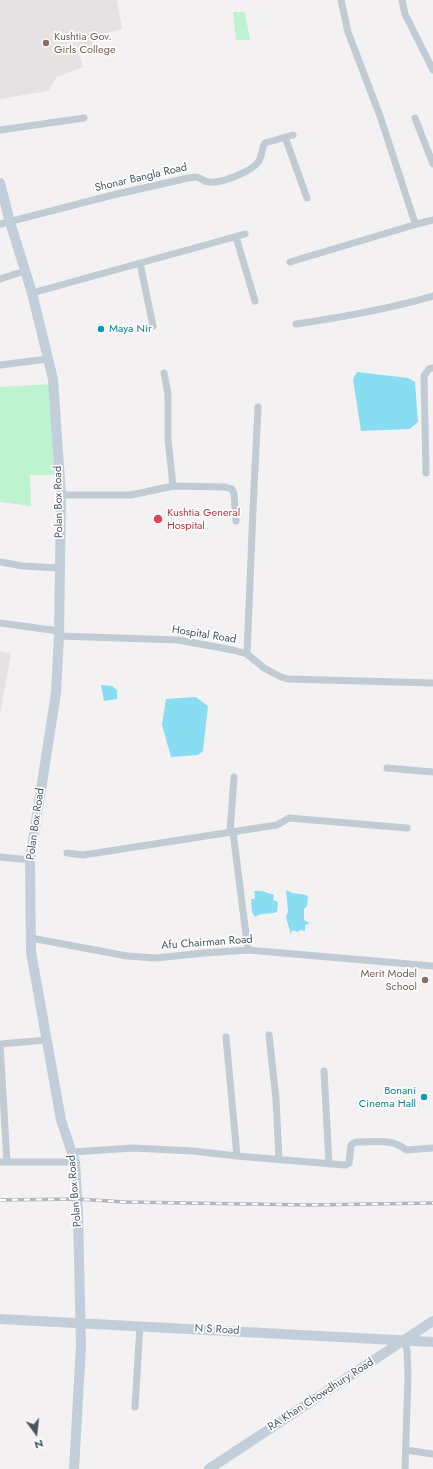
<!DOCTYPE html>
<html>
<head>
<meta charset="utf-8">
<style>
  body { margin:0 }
  #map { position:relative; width:433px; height:1469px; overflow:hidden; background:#f3f1f1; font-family:Jost,sans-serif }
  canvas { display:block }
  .north { position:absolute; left:16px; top:1413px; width:40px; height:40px; -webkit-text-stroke:3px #fff; paint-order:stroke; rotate:165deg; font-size:11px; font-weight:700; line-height:16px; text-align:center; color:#475560 }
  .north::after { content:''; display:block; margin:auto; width:14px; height:18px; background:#475560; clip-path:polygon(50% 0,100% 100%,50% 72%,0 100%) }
</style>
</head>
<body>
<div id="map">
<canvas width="433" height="1469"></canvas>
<div class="north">N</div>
</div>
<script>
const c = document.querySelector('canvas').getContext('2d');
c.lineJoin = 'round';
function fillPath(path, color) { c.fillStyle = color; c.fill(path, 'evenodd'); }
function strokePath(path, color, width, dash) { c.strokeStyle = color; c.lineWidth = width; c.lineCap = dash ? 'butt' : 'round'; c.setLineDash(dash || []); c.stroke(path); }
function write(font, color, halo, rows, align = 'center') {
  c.font = font + ' Jost,sans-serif'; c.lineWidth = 3.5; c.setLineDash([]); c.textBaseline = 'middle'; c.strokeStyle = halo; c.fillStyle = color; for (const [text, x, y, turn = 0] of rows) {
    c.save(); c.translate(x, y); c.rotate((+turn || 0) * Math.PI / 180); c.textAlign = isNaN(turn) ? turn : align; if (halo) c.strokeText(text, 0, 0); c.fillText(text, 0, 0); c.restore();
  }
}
fillPath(new Path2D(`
  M0,0H117L122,29L91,37L94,50L79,54L83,67L57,77L48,91L0,99Z
  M0,651L11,653L0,716Z`), '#e4e2e3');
fillPath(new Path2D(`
  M233,12H245L250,40H236Z
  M52,384L54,475H30L31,506L0,502V387Z`), '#bef3d2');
fillPath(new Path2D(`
  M357,372L408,378L415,382L418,422L410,429L361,431L353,379Z
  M101,685L112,686L117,690V699L104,701Z
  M196,697L208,706L203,751L198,755L171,757L162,725L166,699Z
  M286,890C296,896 298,892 308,896L307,906L304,909V920L310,923L305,925V931L300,930L298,932L292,930L291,935L286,917L288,912Z
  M254,891H262L274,895L273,900L278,902L277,912C270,915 261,912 255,917L252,912L251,899H254L255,897Z`), '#88ddf2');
strokePath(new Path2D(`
  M341,0L348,32L380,116L414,220L417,224L433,220
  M402,0L405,14L433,70
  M415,118L433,164
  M0,130L84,118
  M285,137L307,198
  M0,224L113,195L188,178C202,175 200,181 209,182C221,184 253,171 259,161C262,155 262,148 265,143L293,135
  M236,237L255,301
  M290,262L417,224
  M140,263L153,326
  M0,279L25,271
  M32,293L245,234
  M296,324C343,317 388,309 433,296
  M0,365L48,359
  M164,373L168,394V439L173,486L225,487L232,489L234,494L236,521
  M426,473L424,376L429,369L433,368
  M61,495H131L173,486
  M0,562L23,566L59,568
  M0,623L59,631
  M59,636L178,640L233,650L247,654L264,668L281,677L288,679L433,683
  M247,654L253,509L258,407
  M387,768L433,772
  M230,832L234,777
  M233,832L248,950
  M67,853L83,855L277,825L289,818L407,828
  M0,857L30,860
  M31,938L127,956L156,958L204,953L248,950L433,966
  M269,1035L276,1099L279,1159
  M226,1037L237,1156
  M0,1044L7,1162
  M0,1044L47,1040
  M324,1071L329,1164
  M73,1152L133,1148L193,1151L237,1156L345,1165L349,1163L351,1145L356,1142C372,1142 393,1138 406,1150L433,1148
  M0,1162H75
  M135,1407L140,1326
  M406,1450L433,1454
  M405,1469L408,1375L407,1351L405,1340`), '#c1cbd3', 7);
strokePath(new Path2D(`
  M0,183L10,222L32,293L53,379L61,495L59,636L56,693L30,860L31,952L61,1120L75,1162L78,1214L81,1346L74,1469
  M0,1319L433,1342
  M209,1469L433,1321`), '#c3cedb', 10);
const rail = new Path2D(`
  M0,1200L77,1199L125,1202L310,1205L433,1203`);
strokePath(rail, '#b3b6bc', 3.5);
strokePath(rail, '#fff', 2, [6]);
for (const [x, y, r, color] of [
  [46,43,4,"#8d6e63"],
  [101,329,4,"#0f9aa8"],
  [158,519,5,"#e0444e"],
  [425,980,4,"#8d6e63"],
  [424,1097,4,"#0f9aa8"]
]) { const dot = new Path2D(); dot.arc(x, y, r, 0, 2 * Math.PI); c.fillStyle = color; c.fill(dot); strokePath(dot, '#fff', 1.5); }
write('11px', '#785e54', '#fff', [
  ["Kushtia Gov.",54,37],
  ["Girls College",54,50],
  ["Merit Model",417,974,"right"],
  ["School",417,987,"right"]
], 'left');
write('11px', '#475560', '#fff', [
  ["Shonar Bangla Road",141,178,-13],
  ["Polan Box Road",59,502,-91],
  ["Hospital Road",204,635,9],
  ["Polan Box Road",36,824,-82],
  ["Afu Chairman Road",207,943,-4],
  ["Polan Box Road",75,1191,-95],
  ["N S Road",217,1330,3],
  ["RA Khan Chowdhury Road",321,1395,-33]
]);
write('11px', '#0d838f', '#fff', [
  ["Maya Nir",109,329],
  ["Bonani",416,1091,"right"],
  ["Cinema Hall",416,1104,"right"]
], 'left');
write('11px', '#be3a42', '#fff', [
  ["Kushtia General",167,513],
  ["Hospital",167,526]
], 'left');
</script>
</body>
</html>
